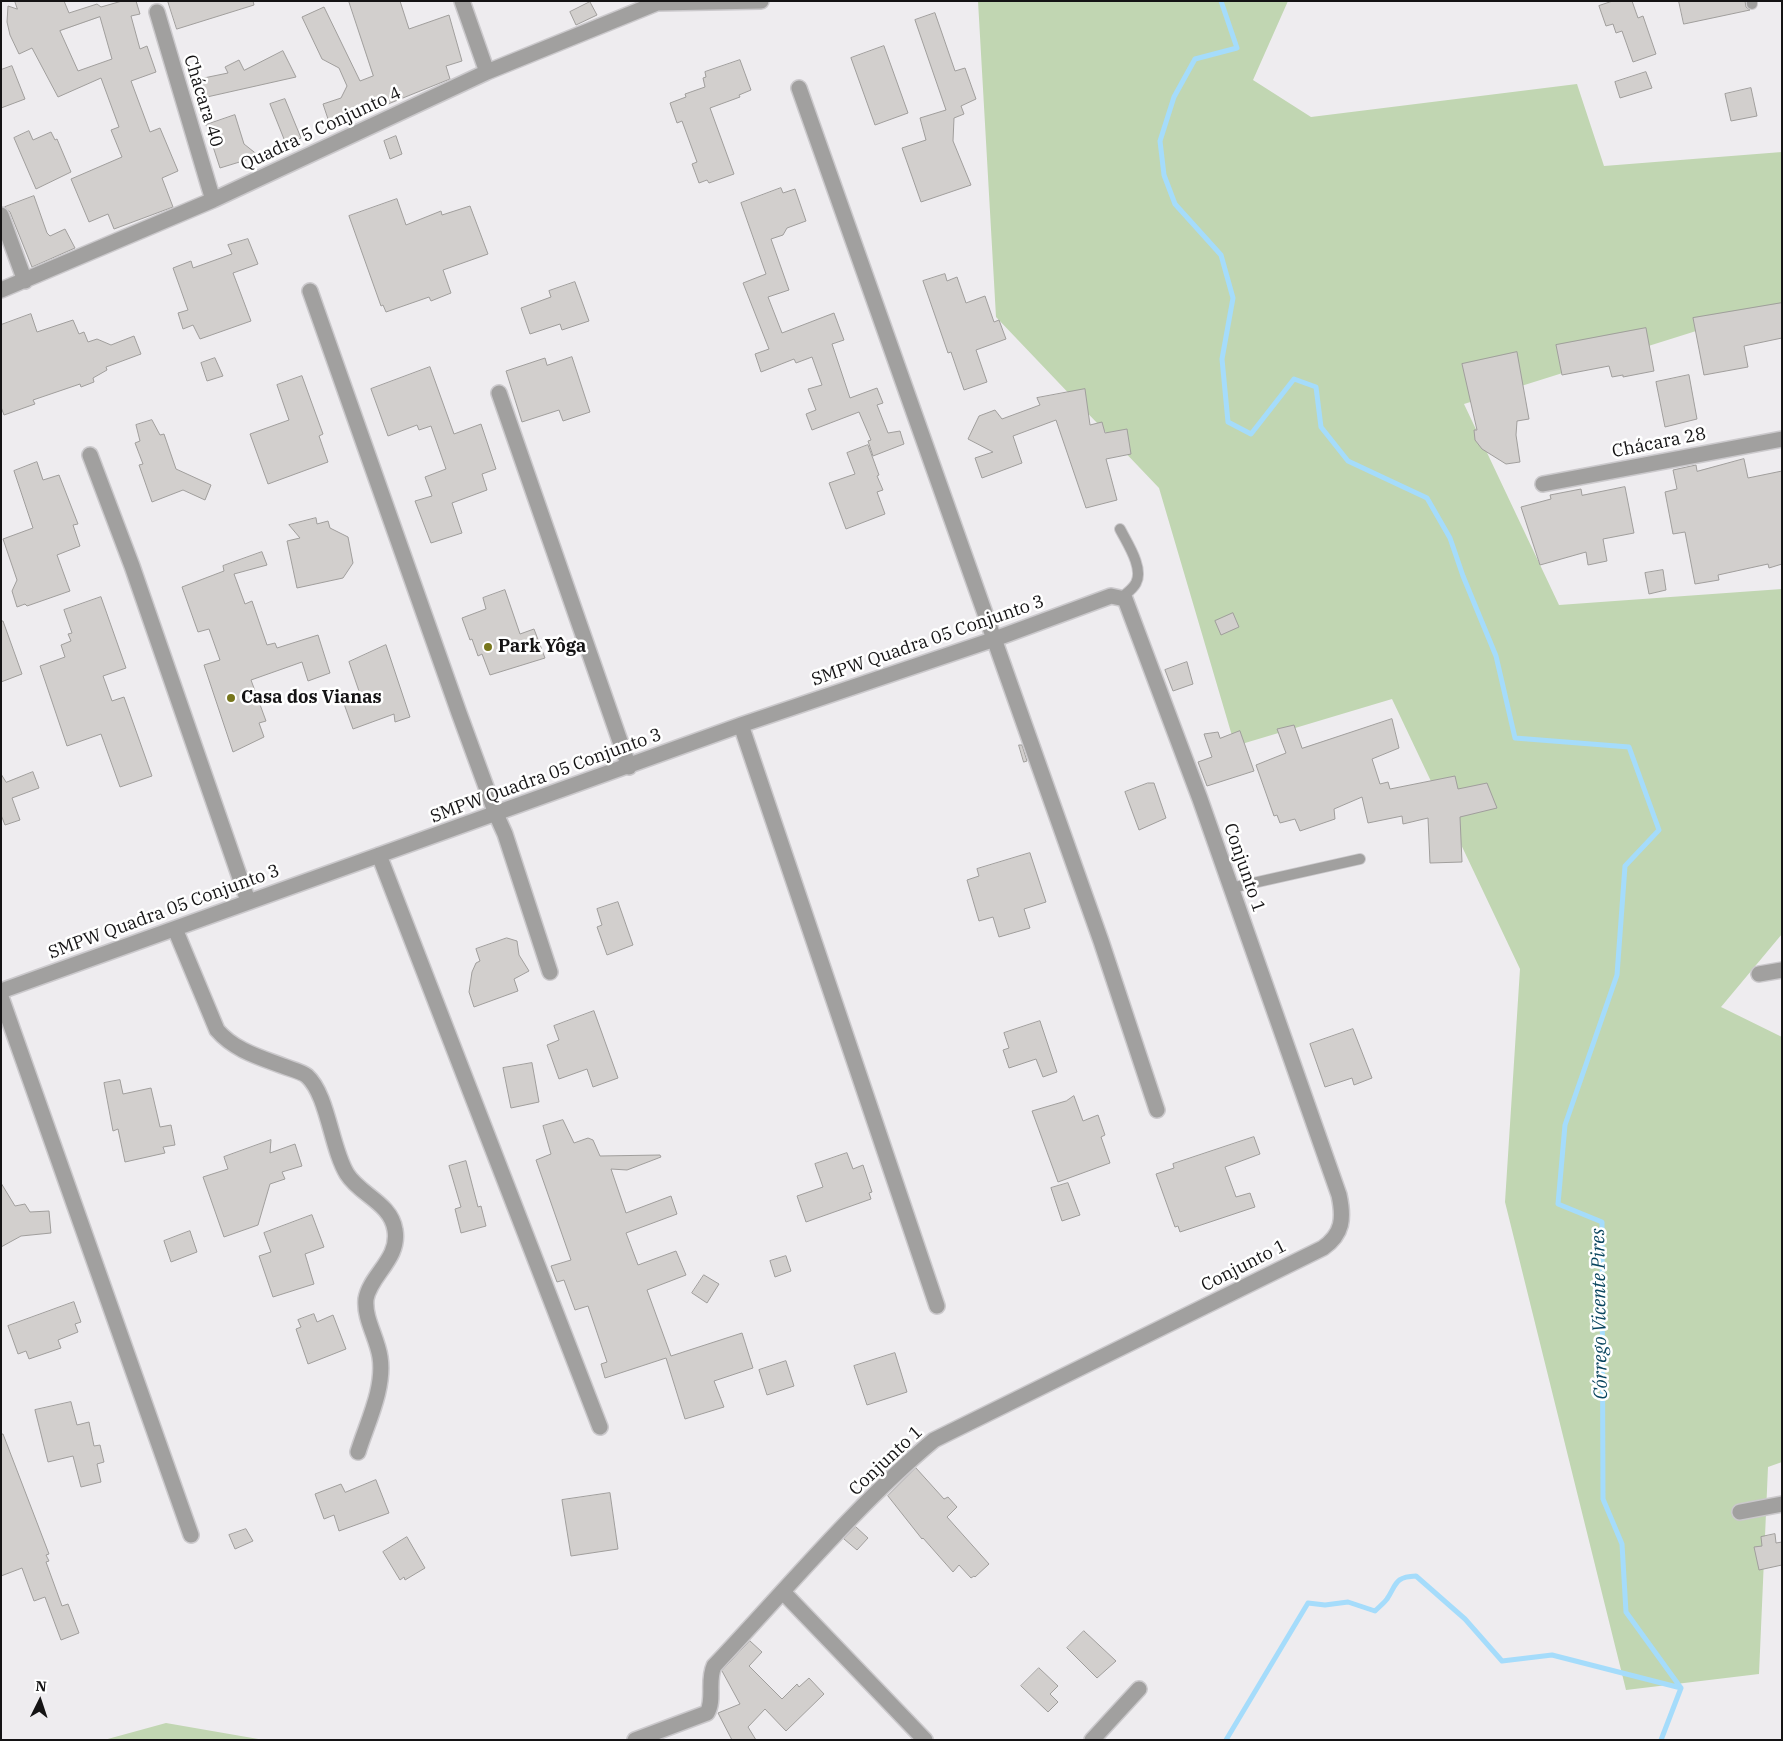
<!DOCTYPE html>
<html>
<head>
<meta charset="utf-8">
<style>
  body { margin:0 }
  #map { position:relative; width:1783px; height:1741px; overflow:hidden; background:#eeecef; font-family:"IBM Plex Serif",serif }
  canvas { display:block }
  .frame { position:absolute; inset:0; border:2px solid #141314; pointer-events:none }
  .north { position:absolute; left:15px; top:1676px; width:50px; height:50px; -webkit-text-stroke:4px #fff; paint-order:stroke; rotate:4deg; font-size:14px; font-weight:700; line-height:20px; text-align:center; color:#141314 }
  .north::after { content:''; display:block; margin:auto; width:18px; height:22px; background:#141314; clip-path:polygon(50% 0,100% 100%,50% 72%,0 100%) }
</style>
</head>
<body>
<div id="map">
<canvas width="1783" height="1741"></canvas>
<div class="frame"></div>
<div class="north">N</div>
</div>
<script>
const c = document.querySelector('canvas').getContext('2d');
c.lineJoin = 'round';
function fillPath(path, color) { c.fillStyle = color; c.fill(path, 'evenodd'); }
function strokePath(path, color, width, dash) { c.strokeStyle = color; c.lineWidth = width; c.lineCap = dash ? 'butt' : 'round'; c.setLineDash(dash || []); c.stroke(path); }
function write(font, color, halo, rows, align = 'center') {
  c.font = font + ' "IBM Plex Serif",serif'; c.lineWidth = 5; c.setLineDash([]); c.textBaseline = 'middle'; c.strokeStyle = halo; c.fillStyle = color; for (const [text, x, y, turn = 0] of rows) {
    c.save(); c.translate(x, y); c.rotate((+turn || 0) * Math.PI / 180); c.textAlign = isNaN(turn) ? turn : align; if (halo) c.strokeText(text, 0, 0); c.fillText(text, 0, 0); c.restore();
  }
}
fillPath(new Path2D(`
  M978,1H1288L1253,80L1311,117L1577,84L1604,166L1782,152V304L1464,404L1559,605L1782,589V934L1721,1007L1782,1037V1462L1768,1467L1759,1674L1626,1690L1505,1202L1520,969L1392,699L1235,746L1159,488L996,317Z
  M166,1723L264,1740H104Z`), '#c1d6b2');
strokePath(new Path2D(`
  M1221,1L1237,48L1195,59L1174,97L1160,141L1164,175L1175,204L1221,255L1233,298L1222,359L1228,422L1251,434L1294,379L1316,387L1321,427L1348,461L1427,498L1450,538L1463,576L1496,656L1515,738L1629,747L1659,830L1625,866L1617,975L1565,1125L1558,1204L1602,1222L1603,1499L1622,1544L1626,1612L1681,1688L1661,1740
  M1226,1740L1308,1603L1325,1605L1348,1602L1375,1611C1379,1607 1384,1603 1387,1599C1397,1584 1394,1577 1416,1576L1465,1619L1502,1661L1552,1655L1681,1688`), '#a5dcfb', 5);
const building = new Path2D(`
  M15,1H64L69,13L97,4L101,7L122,1H136L140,14L131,16L140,49L147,46L156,72L131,81L150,132L160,128L178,171L162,178L173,207L114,229L108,214L89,222L71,179L122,157L111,130L119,127L101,78L58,97L32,48L19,54L10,35L7,22L8,6L17,9ZM100,17L112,59L78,71L60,31Z
  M168,1H253L254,5L177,29Z
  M349,1H400L409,29L449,15L462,61L446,66L450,79L383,106L329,122L323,104L341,98L347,86L339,68L322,59L302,17L324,7L360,81L373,76Z
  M1613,1H1632L1638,18L1643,16L1656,54L1633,62L1622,31L1616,33L1613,24L1606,26L1599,6Z
  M1679,1H1745L1746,7L1750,10L1684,24Z
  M590,2L597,15L576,25L570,12Z
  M935,13L955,71L965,68L976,99L961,106L964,114L954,118L953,141L971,185L921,202L902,148L926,140L920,118L946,110L915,20Z
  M884,46L908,113L875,125L851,58Z
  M283,51L296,77L198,99L194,80L228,73L225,67L239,60L244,70Z
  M740,60L751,90L739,95L740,97L710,108L734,174L709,183L707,180L699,183L692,164L697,162L682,121L677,123L670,103L686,97L685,94L705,87L703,78L706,77L705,72Z
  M12,66L25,99L1,108V70Z
  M1646,72L1652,88L1620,98L1615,82Z
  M1751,88L1757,116L1731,121L1725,94Z
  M285,99L301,138L286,144L270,104Z
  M235,115L244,144L259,156L220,168L206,125Z
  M29,131L33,140L51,132L55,140L57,139L71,172L36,189L14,138Z
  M396,136L402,154L390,159L384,141Z
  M781,188L783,193L795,189L806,221L787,228L783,235L771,239L789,290L768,297L782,333L834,313L844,340L832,344L850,398L877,388L883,403L877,405L888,433L900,431L904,444L873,456L868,441L871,440L859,412L812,430L806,414L816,410L808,389L822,385L812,357L796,363L794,359L761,372L755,354L769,349L743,283L766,274L741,203Z
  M34,196L47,233L50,236L65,229L75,248L32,267L10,212L5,207Z
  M397,199L406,225L441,211L442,215L470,206L488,254L443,270L451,293L431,301L429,297L386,312L383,305L381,306L349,216Z
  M248,239L258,264L233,273L251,321L200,339L193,325L183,329L178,313L188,310L173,268L191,261L193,268L232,254L228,245Z
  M945,274L947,281L957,277L966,303L985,296L994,322L999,320L1006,339L976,350L987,382L964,390L951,352L948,353L923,281Z
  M575,282L589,321L562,330L560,324L530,334L521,308L551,297L549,291Z
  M1782,303V338L1744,346L1748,367L1704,375L1693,318Z
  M31,314L37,332L73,320L79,334L84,332L88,342L97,339L111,345L134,336L141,354L106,367L107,370L93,378L94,382L81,387L80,384L33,400L35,404L4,415L1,407V325Z
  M1646,328L1654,371L1623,377V375L1612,377L1609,366L1562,375L1556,345Z
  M1517,352L1529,419L1517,421L1516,435L1520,462L1506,464L1482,449L1475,440L1474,430H1477L1462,364Z
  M572,357L590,412L563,421L559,410L522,422L506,371L545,358L547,365Z
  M215,358L223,376L207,381L201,363Z
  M430,367L454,434L481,424L496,469L482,474L487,490L452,503L462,533L431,543L415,501L432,496L425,477L446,469L431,426L419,430L417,425L388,436L371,389Z
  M1689,375L1697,419L1665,427L1656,382Z
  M302,376L323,434L319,436L328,462L268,484L250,434L289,420L277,385Z
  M1085,389L1090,425L1102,422L1105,433L1127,429L1131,454L1106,459L1117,500L1086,508L1056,420L1013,436L1022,463L982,478L975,458L993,452L968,439L979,416L995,410L1002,419L1040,405L1037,398Z
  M152,420L160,435L164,434L176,469L211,485L205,500L183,490L152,502L139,465L143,464L135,443L140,441L136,425Z
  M868,445L879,475L877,476L883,490L877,492L885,514L846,529L829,483L855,474L847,453Z
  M1744,459L1748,478L1782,471V564L1769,568L1768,564L1718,575L1719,580L1695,584L1685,532L1673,534L1665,492L1677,489L1673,470L1696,465L1697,471Z
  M37,462L43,480L59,475L78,524L73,525L80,546L57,555L70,591L27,606L25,604L17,607L12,591L17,580L3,539L33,528L14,471Z
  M1625,487L1634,533L1603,539L1607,561L1588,565L1586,552L1540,565L1521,507L1551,499L1550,495L1581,489L1582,495Z
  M316,518L317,524L328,521L330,528L348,537L353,563L343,578L297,588L287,541L300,538L289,525Z
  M262,552L267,565L234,574L245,604L252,601L267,645L275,643L277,648L318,635L330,673L308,681L302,662L251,680L266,721L259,723L264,737L233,752L204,665L220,660L209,629L198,632L182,587L224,571L223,566Z
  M1663,570L1666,590L1649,594L1645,573Z
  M505,590L520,634L534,629L545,658L490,675L482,654L478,656L472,639L470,640L462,618L486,609L483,598Z
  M101,597L126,668L103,676L112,701L124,697L152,776L120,787L101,734L67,746L40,666L65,657L61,645L71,641L68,634L72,633L64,610Z
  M1233,613L1239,627L1221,635L1215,621Z
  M1,621H3L22,674L1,682Z
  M386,645L410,717L395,722L394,714L353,729L343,701L360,694L349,662Z
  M1187,662L1193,684L1173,691L1165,670Z
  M1392,719L1399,748L1372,759L1380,784L1388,782L1390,789L1455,776L1458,789L1487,783L1497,808L1460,817L1462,862L1430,863L1428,818L1403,824L1402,816L1368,823L1362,797L1334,809L1335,819L1300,831L1295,819L1280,823L1277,815L1274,816L1256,765L1286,753L1277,729L1294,725L1302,748Z
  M1240,731L1254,771L1207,786L1198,762L1212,757L1204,734L1218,732L1220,738Z
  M1019,745H1022L1027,761L1024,762Z
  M33,772L39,788L12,798L20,820L5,825L1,815V774L6,782Z
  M1148,783H1154L1166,818L1139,830L1125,792Z
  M1030,853L1046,902L1024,909L1030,928L999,937L993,917L979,921L967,880L979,876L977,869Z
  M618,902L633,945L607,955L597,927L602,925L597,909Z
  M507,938L517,941L519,955L529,971L514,979L518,991L474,1007L469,992L472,972L476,963L480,961L476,949Z
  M594,1011L618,1078L593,1087L587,1069L559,1079L547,1045L559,1040L554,1026Z
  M1040,1021L1057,1072L1043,1077L1036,1059L1009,1068L1003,1050L1009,1048L1004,1033Z
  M1353,1029L1372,1078L1354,1085L1352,1078L1325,1087L1310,1044Z
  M532,1063L539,1102L511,1108L503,1068Z
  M120,1080L123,1094L151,1088L160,1127L171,1125L175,1145L163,1147L165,1153L125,1162L118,1129L113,1131L104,1083Z
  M1074,1096L1083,1121L1098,1115L1105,1135L1101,1137L1110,1163L1058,1182L1032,1111L1066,1101Z
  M563,1120L574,1143L588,1138L593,1140L600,1156L660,1155L661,1157L627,1170L611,1169L626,1213L671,1196L677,1214L626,1233L638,1265L676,1251L686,1275L647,1290L671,1356L742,1333L753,1368L714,1381L724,1407L685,1419L666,1358L605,1378L601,1364L607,1362L588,1306L575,1310L564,1280L557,1282L551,1266L571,1260L536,1160L551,1154L543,1126Z
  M1254,1137L1260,1154L1225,1167L1236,1197L1250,1193L1255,1207L1180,1232L1178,1226L1175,1227L1156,1174L1174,1168L1173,1164Z
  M271,1140L270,1153L295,1144L302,1166L282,1172L285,1179L270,1184L258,1225L224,1237L203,1177L228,1169L224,1157Z
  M847,1153L853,1169L863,1165L872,1192L869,1193L871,1199L806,1222L797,1196L823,1187L815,1164Z
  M466,1161L478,1207L481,1206L486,1226L461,1233L455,1209L461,1207L449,1166Z
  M1,1183L15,1206L25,1204L30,1212L49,1211L51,1233L21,1236L1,1247Z
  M1068,1183L1080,1215L1062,1221L1051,1188Z
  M312,1215L324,1247L305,1254L314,1284L273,1297L259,1256L271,1252L264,1233Z
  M190,1231L197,1252L171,1262L164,1241Z
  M786,1256L791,1271L775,1277L770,1261Z
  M704,1275L719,1284L707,1303L692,1293Z
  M74,1302L81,1322L75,1324L78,1332L58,1340L61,1348L29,1359L26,1351L18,1354L8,1326Z
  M314,1314L317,1322L333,1315L346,1349L308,1364L296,1329L301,1327L298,1320Z
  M895,1353L907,1392L867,1405L854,1366Z
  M786,1361L794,1386L767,1395L759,1370Z
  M71,1402L77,1425L89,1422L94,1446L100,1445L104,1462L97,1464L101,1482L81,1487L73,1456L48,1462L35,1410Z
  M1,1434H3L49,1554L46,1555L49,1561L46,1562L62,1606L68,1604L79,1633L61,1640L45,1597L34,1601L22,1568L1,1576Z
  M916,1468L944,1499L948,1497L957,1507L947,1517L989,1564L975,1577L974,1576L971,1578L959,1565L953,1572L923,1538L922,1539L888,1496Z
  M376,1480L389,1513L339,1531L334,1515L324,1519L315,1494L341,1484L345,1492Z
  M610,1493L618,1549L571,1556L562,1500Z
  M856,1527L868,1538L857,1550L844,1539Z
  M246,1529L253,1541L235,1549L229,1535Z
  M1775,1534L1776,1543L1782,1542V1565L1759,1570L1754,1547L1762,1546L1761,1537Z
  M407,1537L425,1568L405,1580L404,1577L400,1580L383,1552Z
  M1084,1631L1116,1661L1097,1678L1067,1648Z
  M750,1641L762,1652L749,1666L782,1699L797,1684L799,1687L809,1678L824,1694L786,1731L765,1709L748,1727L756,1740H732L718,1713L740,1704L722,1671Z
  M1039,1668L1058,1686L1050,1694L1058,1702L1048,1712L1021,1686Z`);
fillPath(building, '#d2cfcd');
strokePath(building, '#a09e9c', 1);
const service = new Path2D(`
  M1752,1V4
  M1120,529C1127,543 1144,568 1136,583C1133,589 1127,593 1122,597
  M1231,888L1360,859`);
const minor = new Path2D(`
  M462,1L487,72
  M157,12L213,200
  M799,88L1101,941L1157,1110
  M1,215L25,281
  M1,290L213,200L487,72L657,3L761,1
  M310,291L459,713L496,814L505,834L550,972
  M499,393L629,767
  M90,455L132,566L248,901
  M1543,484L1782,439
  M741,725L937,1306
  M379,855L600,1427
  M175,929L217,1030C234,1050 259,1057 283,1066C290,1069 301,1071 307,1076C328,1095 331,1148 347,1174C360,1195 391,1203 395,1230C400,1259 370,1275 366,1299C364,1319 377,1337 380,1357C385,1388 367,1423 358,1452
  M1759,974L1782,970
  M1,991L741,725L992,640L1111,596L1125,599L1200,799L1339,1195C1344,1218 1343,1234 1323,1248L934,1440C856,1505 785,1591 714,1666C707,1681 715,1700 707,1713L635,1740
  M1,997L191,1535
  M1740,1512L1782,1504
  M783,1592L925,1740
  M1092,1740L1139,1689`);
strokePath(service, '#cbc9cc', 12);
strokePath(minor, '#cbc9cc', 18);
strokePath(service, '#a1a09f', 10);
strokePath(minor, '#a1a09f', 15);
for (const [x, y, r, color] of [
  [488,647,5,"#77761c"],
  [231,698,5,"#77761c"]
]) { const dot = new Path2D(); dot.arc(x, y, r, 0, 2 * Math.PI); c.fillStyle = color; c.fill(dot); strokePath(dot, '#fff', 2); }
write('18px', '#141314', '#fff', [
  ["Chácara 40",203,101,73],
  ["Quadra 5 Conjunto 4",321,129,-25],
  ["Chácara 28",1659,443,-11],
  ["SMPW Quadra 05 Conjunto 3",928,641,-19],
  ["SMPW Quadra 05 Conjunto 3",546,776,-20],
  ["Conjunto 1",1244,868,71],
  ["SMPW Quadra 05 Conjunto 3",164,912,-20],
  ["Conjunto 1",1244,1266,-27],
  ["Conjunto 1",886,1461,-43]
]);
write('bold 18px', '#141314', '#fff', [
  ["Park Yôga",498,647],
  ["Casa dos Vianas",241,698]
], 'left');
write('italic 19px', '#09455f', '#fff', [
  ["Córrego Vicente Pires",1600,1314,-91]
]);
</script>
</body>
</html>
